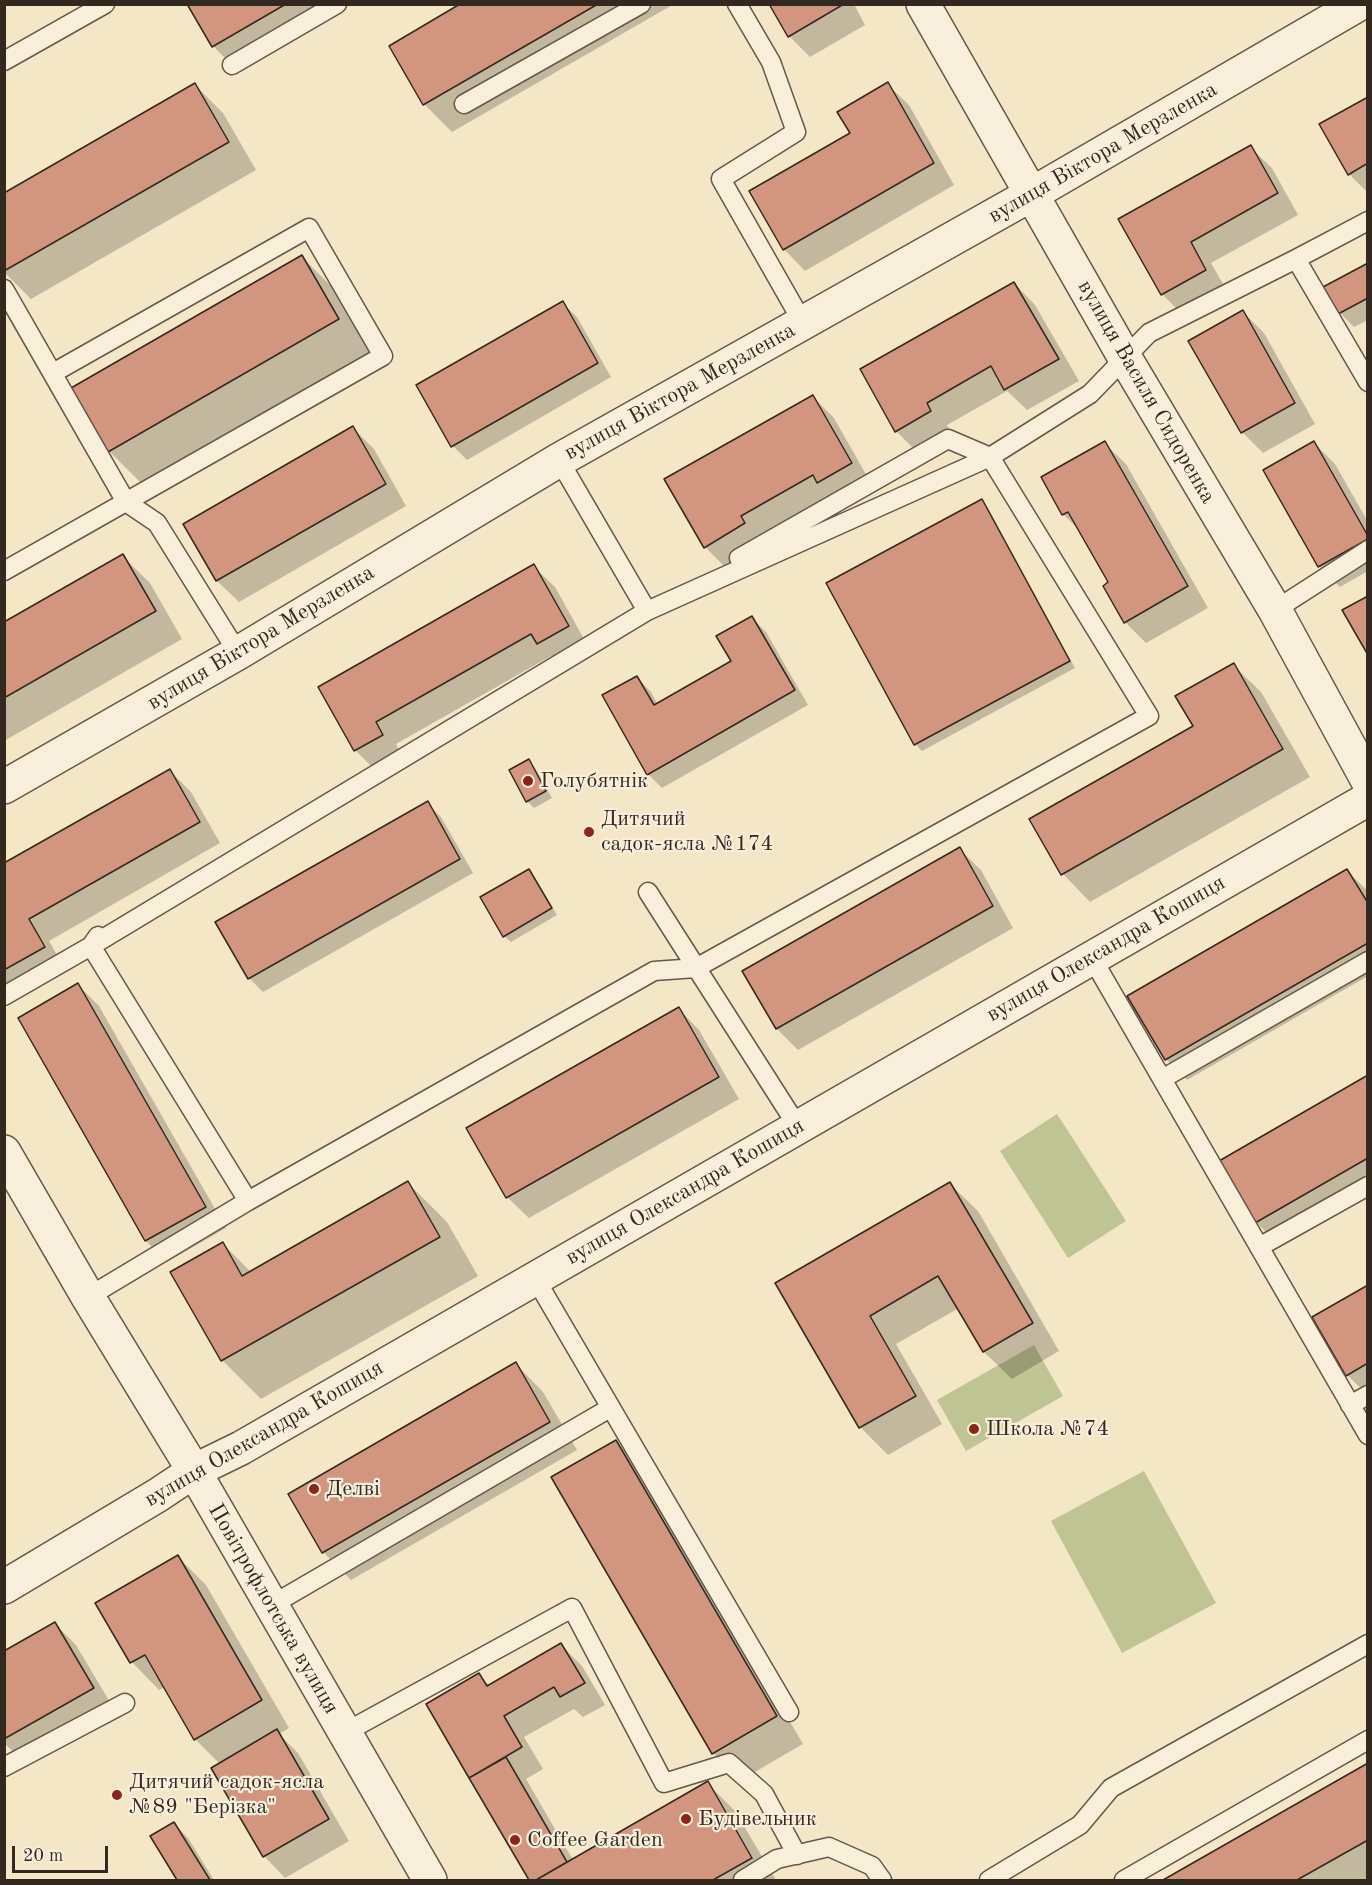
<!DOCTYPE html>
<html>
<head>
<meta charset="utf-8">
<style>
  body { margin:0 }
  #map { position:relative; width:1372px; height:1885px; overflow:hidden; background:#f3e7c6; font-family:"Old Standard TT",serif }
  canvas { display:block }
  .frame { position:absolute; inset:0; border:6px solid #34291e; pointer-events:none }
  .scale { position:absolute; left:12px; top:1846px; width:96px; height:27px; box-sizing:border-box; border:3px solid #34291e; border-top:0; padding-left:8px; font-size:18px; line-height:21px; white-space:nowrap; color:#34291e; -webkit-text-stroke:4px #f7efda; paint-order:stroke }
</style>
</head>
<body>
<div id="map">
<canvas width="1372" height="1885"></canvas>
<div class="frame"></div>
<div class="scale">20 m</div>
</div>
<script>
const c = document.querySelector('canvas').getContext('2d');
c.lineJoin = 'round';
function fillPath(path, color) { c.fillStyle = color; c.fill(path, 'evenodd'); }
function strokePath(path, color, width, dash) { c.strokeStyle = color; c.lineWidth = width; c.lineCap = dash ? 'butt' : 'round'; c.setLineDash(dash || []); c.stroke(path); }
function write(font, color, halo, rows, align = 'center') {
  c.font = font + ' "Old Standard TT",serif'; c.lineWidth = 4.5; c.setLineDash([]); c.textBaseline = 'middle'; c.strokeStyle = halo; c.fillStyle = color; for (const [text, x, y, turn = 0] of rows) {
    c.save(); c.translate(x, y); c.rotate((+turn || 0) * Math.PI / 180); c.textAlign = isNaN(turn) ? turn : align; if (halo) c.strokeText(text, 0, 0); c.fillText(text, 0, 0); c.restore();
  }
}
fillPath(new Path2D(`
  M1057,1114L1126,1221L1068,1258L1000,1151Z
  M1034,1345L1063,1396L966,1451L937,1400Z
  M1144,1471L1216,1603L1122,1653L1051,1521Z`), '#bec492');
fillPath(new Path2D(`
  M189,4H344L234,67L213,46Z
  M463,4H674L452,132L424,104Z
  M771,4H854L865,25L810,57L789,36Z
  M887,84L909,105L954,185L805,271L784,249Z
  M195,85L223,113L256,170L31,299L4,272V194Z
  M1368,99V193L1349,174Z
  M1250,147L1272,168L1298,215L1211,263L1227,291L1183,315L1162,294L1120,219Z
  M302,257L341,296L377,358L148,490L109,451Z
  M1368,264V320L1354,327L1340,313L1325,288Z
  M1014,283L1035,305L1079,381L1027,410L1007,391L947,425L951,432L917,452L896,431Z
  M562,303L577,317L611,377L467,460L453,446L418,386Z
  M1243,312L1264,333L1315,424L1263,453L1242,432Z
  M813,397L834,418L872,485L726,568L705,547Z
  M353,428L374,449L406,506L239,602L217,581L185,524Z
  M1104,443L1126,464L1208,608L1146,643L1125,622L1110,583L1080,531L1063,514Z
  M1314,443L1335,464L1368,522V571L1340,587L1319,566Z
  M982,501L988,508L1075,668L922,751L915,744Z
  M122,556L150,583L182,639L4,741V623Z
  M533,566L555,587L589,648L559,664L551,656L396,744L403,757L376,771L355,750L320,688Z
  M752,618L766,632L808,705L662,788L648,774L637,678L651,692L658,705L733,662Z
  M1233,665L1261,692L1310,777L1090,902L1063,874L1032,819L1195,727Z
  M529,761L535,768L552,798L534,808L527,801L511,771Z
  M170,771L191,792L220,843L49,941L65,969L17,996L4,984V865Z
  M427,803L441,817L473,873L263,992L249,978Z
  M959,849L981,870L1013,928L798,1050L777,1029L744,971Z
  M529,871L557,915L511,942L504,936Z
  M1347,871L1368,891V976L1187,1080L1166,1059Z
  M78,985L99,1006L226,1228L167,1262L146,1241L20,1019Z
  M678,1008L699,1030L739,1099L529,1218L507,1197Z
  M1368,1077V1191L1277,1243L1256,1222Z
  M408,1183L447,1222L478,1276L261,1399L222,1360L172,1273L223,1244L251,1272Z
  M950,1184L978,1211L1059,1351L1012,1379L984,1352L959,1308L896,1344L942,1424L888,1455L860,1427L777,1284Z
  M1368,1287V1395L1347,1375Z
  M516,1364L543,1392L577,1450L351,1580L323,1552L290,1495Z
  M615,1441L643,1469L803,1744L741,1780L713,1753Z
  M178,1557L206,1585L289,1728L279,1734L298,1753L349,1841L285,1878L264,1856L213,1768L220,1764L195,1739L165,1687L159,1690L132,1662L97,1604Z
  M55,1624L76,1645L114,1709L23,1761L4,1743V1653Z
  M561,1645L582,1666L605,1705L583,1717L574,1709L524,1737L543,1769L526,1779L573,1860L707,1783L735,1811L776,1880H530L428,1705L479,1675L490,1686Z
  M1368,1764V1880H1166Z
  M174,1824L188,1838L214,1880H179L152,1837Z`), '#0003');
const building = new Path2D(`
  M187,4H286L212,47Z
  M460,4H598L423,105L389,46Z
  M769,4H844L788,37Z
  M888,82L934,163L783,250L749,191L850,133L837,112Z
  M195,83L229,142L4,271V193Z
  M1368,97V163L1348,175L1319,124Z
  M1251,145L1278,193L1191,242L1206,270L1161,295L1118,219Z
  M302,255L339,319L108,452L71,388Z
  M1368,263V298L1338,314L1323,287Z
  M1014,282L1059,359L1004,390L991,366L927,403L931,411L895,432L860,369Z
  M563,301L598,363L451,447L416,385Z
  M1243,310L1295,403L1241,433L1188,341Z
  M813,395L852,463L817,483L813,475L741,516L745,523L704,548L664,479Z
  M353,426L386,484L216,581L183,524Z
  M1105,441L1188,586L1124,623L1103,586L1108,582L1068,512L1062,515L1041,477Z
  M1314,441L1368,536V539L1318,567L1263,470Z
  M982,499L1070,661L914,745L826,583Z
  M123,554L156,611L4,698V622Z
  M534,564L569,626L537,644L531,634L376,722L383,735L354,751L318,687Z
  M1368,596V655L1342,610Z
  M752,616L795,690L647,775L602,695L637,676L654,705L731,661L716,636Z
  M1234,663L1283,749L1061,875L1029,819L1193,726L1175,696Z
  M529,759L546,791L526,802L509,770Z
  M170,769L200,822L29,919L45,947L4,970V863Z
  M428,801L460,859L248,979L215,922Z
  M960,847L993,906L776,1029L742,971Z
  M529,869L552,908L503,937L480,897Z
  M1347,869L1368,903V943L1165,1060L1127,996Z
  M78,983L206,1207L145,1241L18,1018Z
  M679,1007L719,1077L506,1198L466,1128Z
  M1368,1075V1158L1255,1223L1219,1161Z
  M408,1181L440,1237L221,1361L170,1272L223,1242L242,1276Z
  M950,1182L1033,1323L983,1352L938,1276L870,1316L916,1396L859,1428L775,1283Z
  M1368,1285V1363L1346,1376L1312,1317Z
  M516,1362L550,1422L322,1553L288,1494Z
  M616,1440L777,1716L712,1754L551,1477Z
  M178,1555L262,1700L194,1740L145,1655L130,1663L95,1603Z
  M55,1622L94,1688L4,1739V1651Z
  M561,1643L585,1683L560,1697L554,1687L504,1716L522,1747L469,1778L426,1704L479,1673L487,1686Z
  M277,1729L329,1819L263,1857L211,1768Z
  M506,1757L567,1862L536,1880H529L469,1778Z
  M1368,1763V1840L1297,1880H1163Z
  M708,1781L752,1858L713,1880H536Z
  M174,1822L210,1880H177L150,1836Z`);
fillPath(building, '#d2967e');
strokePath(building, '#34291e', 1.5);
const service = new Path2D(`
  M737,4L771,62L796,132L721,179L803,323
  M4,61L105,4
  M232,65L337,4
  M464,104L641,4
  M1296,259L1368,382
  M4,289L126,502L157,523L238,653
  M559,460L647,611
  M739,558L948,439L990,457L1090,394L1149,333L1296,259L1368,221
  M4,571L383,356L309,228L53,373
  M1275,610L1368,550
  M648,892L798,1127
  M1092,958L1368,1435
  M4,996L91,946L98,936
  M1162,1079L1368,961
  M1259,1247L1368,1186
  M535,1278L789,1712
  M88,1297L248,1201L654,971L696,968L1149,716L990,457L647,611L91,946L248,1201
  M1350,1405L1368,1395
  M270,1606L610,1408
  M344,1733L572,1608L664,1783L729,1763L764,1794L797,1855
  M4,1767L125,1703
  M743,1880L777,1859L829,1847L872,1866L882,1880
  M989,1880L1080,1825L1111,1788L1368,1644
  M1124,1880L1368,1740`);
const minor = new Path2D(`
  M923,4L1125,358L1275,610L1368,781
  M4,787L238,653L559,460L1032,194L1359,4
  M4,1152L88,1297L194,1471L430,1880
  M4,1587L158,1495L194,1471L241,1448L1368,799`);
strokePath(service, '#645848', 21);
strokePath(minor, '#645848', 36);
strokePath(service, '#f7efda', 18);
strokePath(minor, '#f7efda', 33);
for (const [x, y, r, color] of [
  [528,781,6,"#8f2418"],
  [589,832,6,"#8f2418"],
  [974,1429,6,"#8f2418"],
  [314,1489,6,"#8f2418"],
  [117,1795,6,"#8f2418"],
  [686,1819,6,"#8f2418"],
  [515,1840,6,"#8f2418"]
]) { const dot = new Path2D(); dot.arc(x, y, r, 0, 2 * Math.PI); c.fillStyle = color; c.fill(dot); strokePath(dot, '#f7efda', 2); }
write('22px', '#34291e', '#f7efda', [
  ["вулиця Віктора Мерзленка",1103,153,-30],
  ["вулиця Віктора Мерзленка",680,392,-29],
  ["вулиця Василя Сидоренка",1146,392,60],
  ["вулиця Віктора Мерзленка",261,638,-31],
  ["вулиця Олександра Кошиця",1106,949,-30],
  ["вулиця Олександра Кошиця",685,1192,-30],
  ["вулиця Олександра Кошиця",264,1434,-30],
  ["Повітрофлотська вулиця",273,1609,60]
]);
write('22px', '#34291e', '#f7efda', [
  ["Голубятнік",540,781],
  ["Дитячий",601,819],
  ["садок-ясла №174",601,844],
  ["Школа №74",986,1429],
  ["Делві",326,1489],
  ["Дитячий садок-ясла",129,1782],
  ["№89 \"Берізка\"",129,1807],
  ["Будівельник",698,1819],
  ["Coffee Garden",527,1840]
], 'left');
</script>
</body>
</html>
